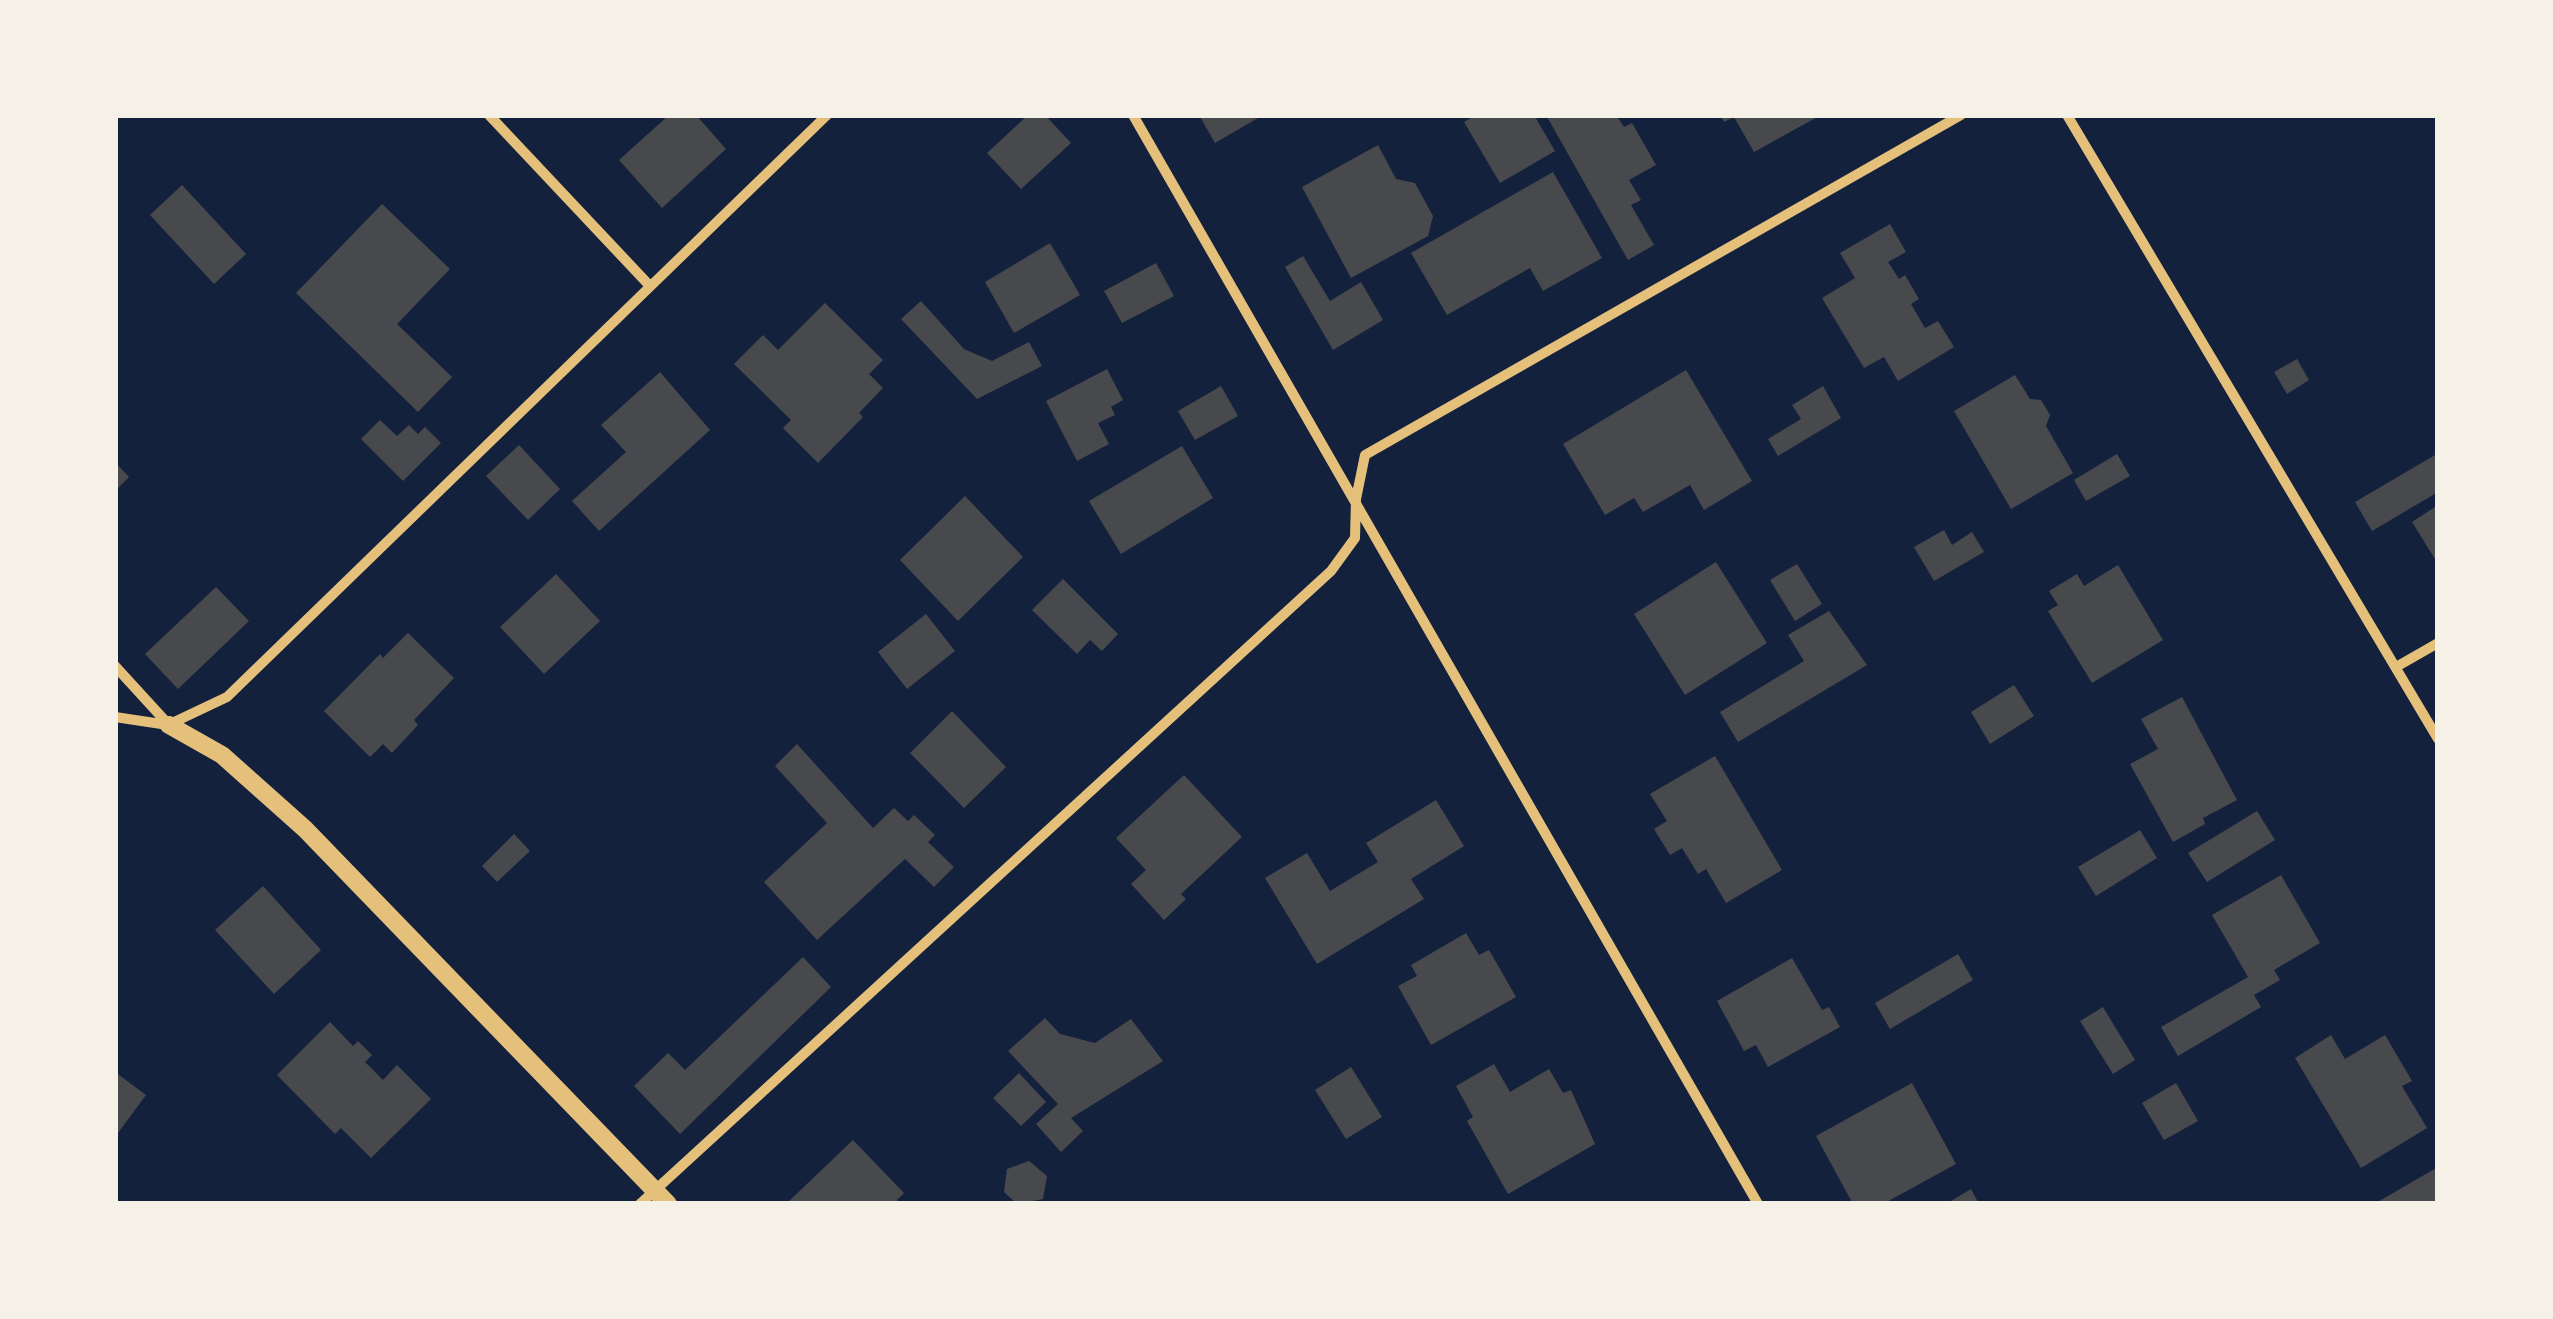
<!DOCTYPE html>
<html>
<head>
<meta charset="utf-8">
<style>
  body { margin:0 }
  #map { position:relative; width:2553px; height:1319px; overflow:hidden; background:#14213d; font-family:Barlow,sans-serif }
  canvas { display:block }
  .frame { position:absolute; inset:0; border:118px solid #f6f1e7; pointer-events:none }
</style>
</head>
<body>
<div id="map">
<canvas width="2553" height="1319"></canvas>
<div class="frame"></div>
</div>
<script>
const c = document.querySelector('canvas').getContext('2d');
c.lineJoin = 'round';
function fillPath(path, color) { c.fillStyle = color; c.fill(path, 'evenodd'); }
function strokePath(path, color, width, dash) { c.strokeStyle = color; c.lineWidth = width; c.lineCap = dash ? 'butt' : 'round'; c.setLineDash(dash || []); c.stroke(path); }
fillPath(new Path2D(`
  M669,115H696L726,149L662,208L619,160Z
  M1028,115H1045L1071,143L1021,189L987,153Z
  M1199,115H1257L1258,118L1215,143Z
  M1476,115H1534L1555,151L1500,183L1464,122Z
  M1546,115H1616L1624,127L1632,123L1656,165L1629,180L1641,200L1631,205L1654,245L1628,260Z
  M1720,115H1821L1754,152L1734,117L1724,122Z
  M1378,145L1396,179L1415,183L1433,216L1428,236L1351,278L1302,187Z
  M1553,172L1602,258L1543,291L1530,268L1447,315L1411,253Z
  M182,185L246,254L214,284L150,215Z
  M382,204L450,269L397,324L452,377L418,412L296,293Z
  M1890,224L1906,252L1888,262L1899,279L1905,275L1919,299L1911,304L1925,328L1938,321L1954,347L1898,381L1884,357L1864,368L1822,298L1855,278L1840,253Z
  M1050,243L1080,295L1014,333L985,282Z
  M1303,256L1330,301L1361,282L1383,320L1333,350L1285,267Z
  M1156,263L1174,296L1122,323L1104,291Z
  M921,301L964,349L992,361L1029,342L1042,366L977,399L901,319Z
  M825,303L883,360L869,374L883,388L859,413L863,417L818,463L783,428L791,420L734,364L763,335L778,350Z
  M2297,359L2309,380L2287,394L2274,372Z
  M1107,369L1123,400L1111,407L1115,415L1098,423L1109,444L1077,461L1046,401Z
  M1686,370L1752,481L1704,510L1690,485L1643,512L1634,498L1605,515L1563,444Z
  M660,372L710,430L599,531L572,501L626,452L601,425Z
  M2015,375L2030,399L2041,400L2050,415L2046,426L2073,473L2011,509L1954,411Z
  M1221,386L1238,416L1195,440L1178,411Z
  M1823,386L1841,418L1778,456L1768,439L1801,419L1792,405Z
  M380,420L397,436L409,425L418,434L425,427L441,443L403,481L361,439Z
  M519,445L560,489L528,520L486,476Z
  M1182,446L1213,498L1121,554L1089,501Z
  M2117,454L2130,476L2086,501L2074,480Z
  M2435,455L2438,492L2372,531L2355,502Z
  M115,462L129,477L115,491Z
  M965,496L1023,557L958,621L900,560Z
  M2438,505V564L2412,522Z
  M1944,530L1952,545L1972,532L1984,552L1934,581L1914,547Z
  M1716,562L1767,643L1685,695L1634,614Z
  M1797,564L1822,604L1795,621L1770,580Z
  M2118,565L2163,640L2092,683L2048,611L2058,605L2049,591L2077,574L2084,586Z
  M556,574L600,621L544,674L500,627Z
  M1063,579L1118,634L1102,651L1090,640L1077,654L1032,610Z
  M216,587L249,621L178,689L145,654Z
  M1829,611L1867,665L1738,742L1720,712L1804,661L1788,635Z
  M926,614L955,651L907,689L878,652Z
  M408,633L454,678L414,720L418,725L392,753L383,744L370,757L324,711L380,654L383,658Z
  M2014,685L2034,716L1990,744L1971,712Z
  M2182,697L2237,800L2203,818L2205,824L2173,842L2130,764L2158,749L2141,719Z
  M952,711L1006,767L964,808L910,753Z
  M797,744L873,828L894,808L908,821L914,815L935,835L928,842L954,867L934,887L905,859L817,940L764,882L827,823L775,766Z
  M1715,756L1782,870L1726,903L1706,869L1698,874L1682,848L1670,855L1654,829L1667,821L1650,794Z
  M1184,775L1242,837L1181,894L1186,899L1164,920L1131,884L1146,870L1116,838Z
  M1436,800L1464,846L1411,879L1424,899L1317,964L1265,878L1307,853L1330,891L1378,862L1366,843Z
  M2257,811L2275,840L2207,882L2188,853Z
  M2140,830L2157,858L2096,896L2078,867Z
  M514,834L530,851L497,882L482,866Z
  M2281,875L2320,943L2274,970L2280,980L2254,995L2261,1007L2178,1056L2161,1027L2248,977L2212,915Z
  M263,886L321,950L274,994L215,930Z
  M1466,933L1479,955L1489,950L1516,997L1431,1045L1398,986L1417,976L1411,965Z
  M1958,954L1973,980L1890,1029L1875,1003Z
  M803,957L831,987L680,1134L634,1086L668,1053L685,1070Z
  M1792,958L1822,1010L1829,1007L1840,1027L1768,1067L1756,1045L1744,1051L1717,1001Z
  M2103,1007L2135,1060L2113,1074L2080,1021Z
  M1045,1018L1060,1034L1095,1043L1131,1019L1163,1061L1071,1118L1083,1131L1061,1152L1036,1124L1058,1104L1008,1051Z
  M330,1022L353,1046L358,1041L372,1055L365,1062L383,1080L397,1065L431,1099L371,1158L341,1128L335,1134L277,1075Z
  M2331,1035L2345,1059L2385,1035L2412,1081L2402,1086L2427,1128L2361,1168L2295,1058Z
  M1494,1064L1510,1092L1549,1069L1563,1093L1571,1090L1595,1144L1508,1194L1467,1121L1473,1117L1456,1086Z
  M1351,1067L1382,1117L1346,1139L1315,1090Z
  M115,1072L146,1095L115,1137Z
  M1019,1073L1046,1102L1021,1126L993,1098Z
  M1912,1083L1956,1164L1883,1204H1853L1816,1136Z
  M2176,1083L2198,1121L2164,1140L2142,1103Z
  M853,1140L904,1193L897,1200L901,1204H786Z
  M1029,1161L1047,1176L1043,1199L1017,1204L1004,1192L1007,1169Z
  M2438,1167V1204H2374Z
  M1971,1189L1979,1204H1946Z`), '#48494c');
strokePath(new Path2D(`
  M489,115L649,285
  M1133,115L1758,1204
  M2067,115L2438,739
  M115,666L169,725
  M2396,667L2438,643
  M115,717L168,725
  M170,724L227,697L827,115
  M640,1204L1331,571L1355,538L1356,499L1365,455L1961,115`), '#e5c07b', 10);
strokePath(new Path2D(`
  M169,725L222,755L305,829L668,1204`), '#e5c07b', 18);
</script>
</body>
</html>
